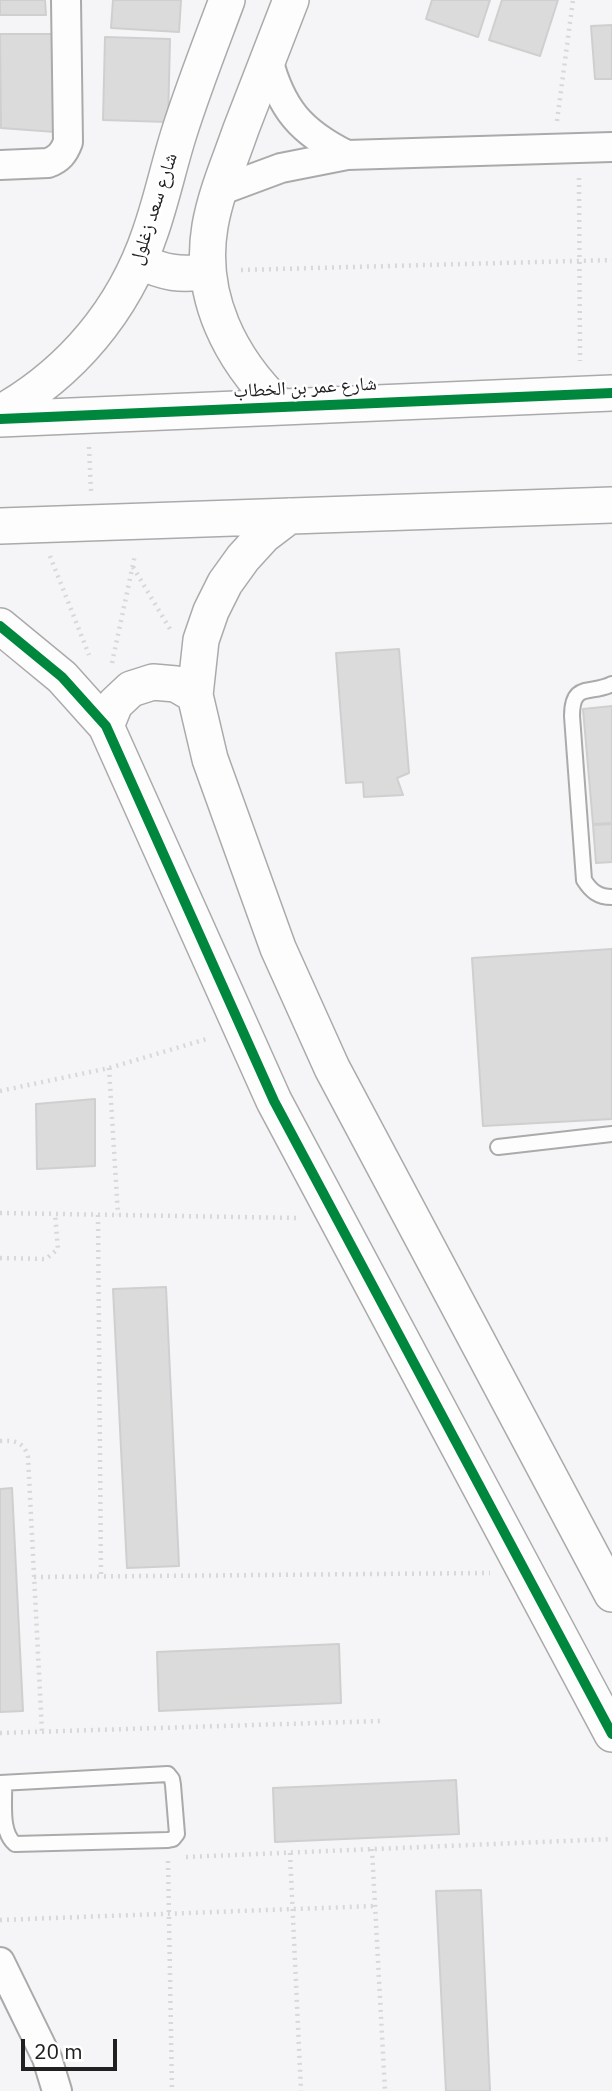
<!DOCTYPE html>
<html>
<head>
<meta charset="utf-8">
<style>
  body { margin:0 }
  #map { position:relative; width:612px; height:2091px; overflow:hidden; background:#f5f4f6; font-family:"IBM Plex Sans",sans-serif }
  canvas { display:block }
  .scale { position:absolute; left:21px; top:2039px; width:96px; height:32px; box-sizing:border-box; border:4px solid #202021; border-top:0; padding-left:9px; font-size:21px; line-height:24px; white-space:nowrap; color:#202021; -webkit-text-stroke:5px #fff; paint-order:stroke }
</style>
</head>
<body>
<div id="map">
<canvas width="612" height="2091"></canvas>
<div class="scale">20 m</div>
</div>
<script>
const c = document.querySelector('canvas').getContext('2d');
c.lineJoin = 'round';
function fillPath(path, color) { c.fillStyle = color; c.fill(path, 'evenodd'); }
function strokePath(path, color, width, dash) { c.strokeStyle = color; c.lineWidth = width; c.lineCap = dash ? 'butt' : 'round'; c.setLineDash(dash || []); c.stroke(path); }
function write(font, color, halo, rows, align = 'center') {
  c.font = font + ' "IBM Plex Sans","Noto Naskh Arabic",sans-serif'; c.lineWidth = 5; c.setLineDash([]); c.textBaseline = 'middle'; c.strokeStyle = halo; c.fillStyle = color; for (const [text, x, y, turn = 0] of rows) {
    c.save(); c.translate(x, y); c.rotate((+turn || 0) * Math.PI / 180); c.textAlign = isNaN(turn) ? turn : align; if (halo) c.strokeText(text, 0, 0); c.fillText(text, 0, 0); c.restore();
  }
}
const building = new Path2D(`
  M0,0H45L46,15H0Z
  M113,0H181L179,32L111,28Z
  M432,0H490L478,37L426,19Z
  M502,0H558L540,56L489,40Z
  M612,25V79H595L591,26Z
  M0,34H56L55,132L1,128Z
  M105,37L170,39L168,122L103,120Z
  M399,649L409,773L397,778L403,795L364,797L363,782L346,783L336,653Z
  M612,706V823L593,824L583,709Z
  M612,824V862L596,863L593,825Z
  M612,949V1119L483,1126L472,958Z
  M95,1099V1166L37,1169L36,1104Z
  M166,1287L179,1566L127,1568L113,1289Z
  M12,1488L23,1711L0,1712V1489Z
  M339,1644L341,1703L159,1711L157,1652Z
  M456,1780L459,1834L275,1842L273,1788Z
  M481,1890L490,2091H446L436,1891Z`);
fillPath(building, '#dcdbdc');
strokePath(building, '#d0cfd0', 2);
const service = new Path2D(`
  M612,684C592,695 572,681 572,716L584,880C591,891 598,897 612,897
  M498,1147L612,1134
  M0,1783L168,1774L172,1779L173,1785L177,1834L173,1839L168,1840L15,1844C0,1832 5,1802 4,1783`);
const minor = new Path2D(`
  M268,59C281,109 301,132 347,155
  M0,165L48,163C59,159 64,153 68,142L66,0
  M219,191L281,168L347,155L612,147
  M0,1962L47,2058L57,2091`);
const tertiary = new Path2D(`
  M140,261C163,273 182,276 208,271
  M280,407C230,359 198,296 210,226C216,192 230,161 241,129C258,86 274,43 291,0
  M0,413C71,373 124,310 150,233C162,199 169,164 180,130C194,86 211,43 227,0
  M0,419L612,393
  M289,516L264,535L243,558L225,583L211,611L201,640L195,695L210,759L278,948L332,1068L612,1594
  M0,526L612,505
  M0,626L62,677L106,726L274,1101L612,1734
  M106,726L115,704L131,689L153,682L176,684L195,695`);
strokePath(service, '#aaaaab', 18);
strokePath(minor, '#aaaaab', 32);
strokePath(tertiary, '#aaaaab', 38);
strokePath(new Path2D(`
  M557,121L573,0
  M579,178L580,361
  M241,270L612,260
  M89,447L91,491
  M50,556L89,655
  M133,567L170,629
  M112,663L135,555
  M109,1068L118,1215
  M0,1091L109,1068L210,1038
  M0,1213L298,1218
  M98,1215L101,1576
  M0,1258L46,1259L58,1249L55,1214
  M0,1441C15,1440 24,1442 28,1457L42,1732
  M34,1577L490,1573
  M0,1733L380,1721
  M372,1849L385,2091
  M290,1853L301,2091
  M186,1857L612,1839
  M168,1861L172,2091
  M0,1920L375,1906`), '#d8d8d9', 4.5, [2, 5]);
strokePath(service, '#fefdfe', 14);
strokePath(minor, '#fefdfe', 28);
strokePath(tertiary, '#fefdfe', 35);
strokePath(new Path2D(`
  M0,419L612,393
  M0,626L62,677L106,726L274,1101L612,1734`), '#00873e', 10);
write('19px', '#202021', '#fff', [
  ["شارع سعد زغلول",154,209,-72],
  ["شارع عمر بن الخطاب",305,388,-3]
]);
</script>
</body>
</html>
